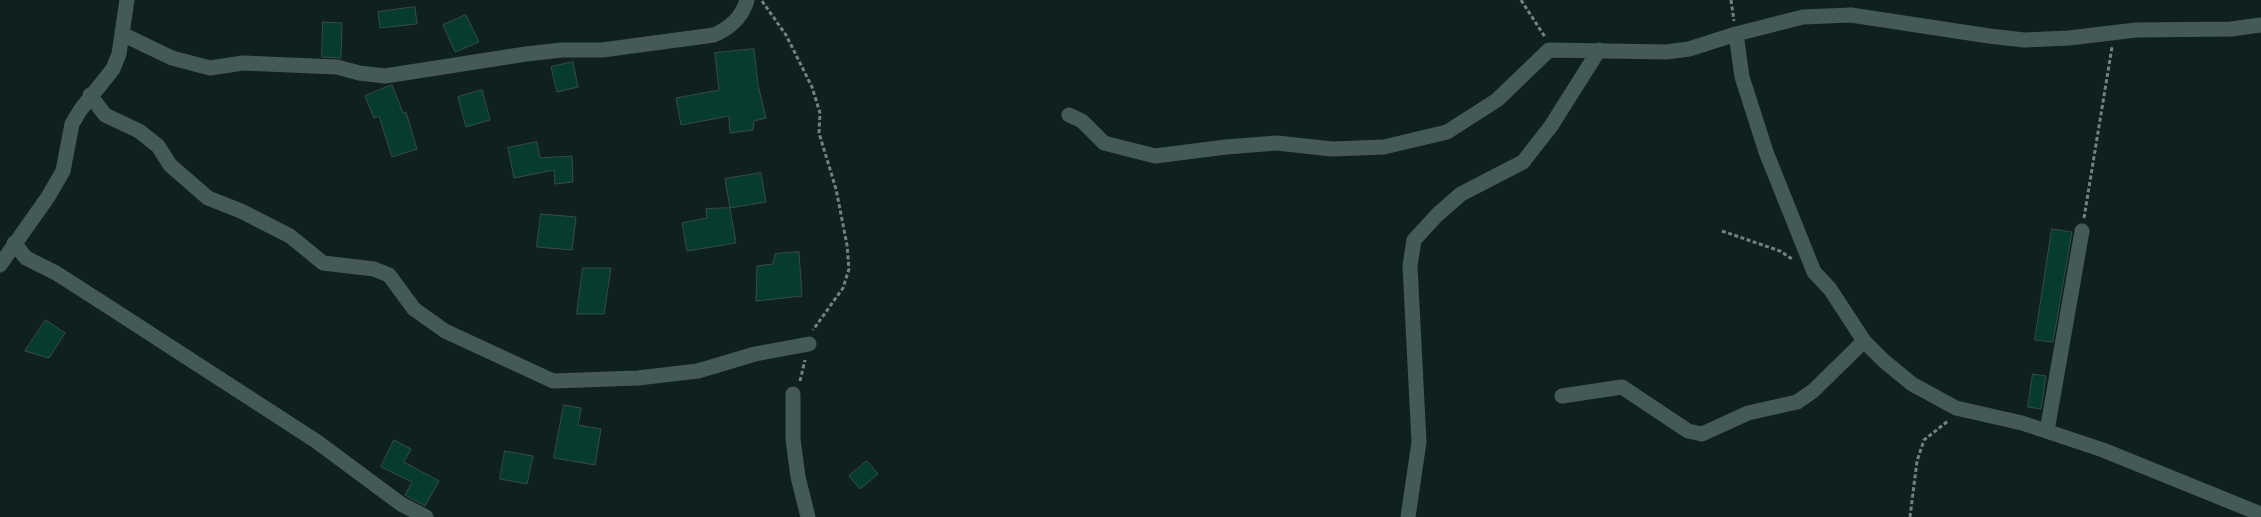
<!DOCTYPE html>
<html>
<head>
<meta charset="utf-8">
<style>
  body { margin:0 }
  canvas { display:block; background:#0f2020 }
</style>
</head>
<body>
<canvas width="2261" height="517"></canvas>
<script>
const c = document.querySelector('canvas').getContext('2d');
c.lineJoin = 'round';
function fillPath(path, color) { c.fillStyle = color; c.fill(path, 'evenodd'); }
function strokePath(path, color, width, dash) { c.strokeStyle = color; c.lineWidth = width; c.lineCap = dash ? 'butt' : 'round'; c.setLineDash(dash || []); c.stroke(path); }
const building = new Path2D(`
  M415,7L417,24L380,28L378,12Z
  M466,15L479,42L455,52L443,25Z
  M323,22L342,23L341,58L322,57Z
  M754,49L758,85L766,118L754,121L753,130L730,133L729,116L681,125L676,98L719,90L715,53Z
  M573,62L578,87L557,92L551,67Z
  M392,85L403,113L406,112L417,149L392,157L379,116L374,118L365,96Z
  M482,90L490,120L466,127L458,97Z
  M537,142L540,158L572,156L573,182L555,184L554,170L514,178L508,148Z
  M761,173L766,202L730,208L725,179Z
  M730,208L736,243L687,251L682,223L707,218L706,209Z
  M541,214L576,217L572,250L537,247Z
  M2052,229L2072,232L2053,342L2035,340Z
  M799,252L802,296L756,301L757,266L773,264L775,254Z
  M583,268H611L604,314H577Z
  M46,320L65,333L49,358L25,351Z
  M2033,374L2046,376L2041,409L2028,407Z
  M564,405L581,408L578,425L601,429L595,465L554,458Z
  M394,440L411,449L404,462L439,481L425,506L405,495L412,482L381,467Z
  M505,451L533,456L527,484L500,479Z
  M867,461L878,474L860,489L849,476Z`);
fillPath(building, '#063b2f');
strokePath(building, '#394a45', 1);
strokePath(new Path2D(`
  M1521,0L1545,37
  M1731,0L1734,21
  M762,1L786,35L812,87L820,113L819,133L836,189L847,245L849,269L843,288L813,330
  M2084,218L2112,47
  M1722,231L1780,251L1792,259
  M800,381L805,360
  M1910,517L1917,461L1924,440L1948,421`), '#738181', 3, [4, 2.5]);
strokePath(new Path2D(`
  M122,34L172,58L210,68L243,63L337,67L359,73L385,76L526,54L562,50H602L714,35C730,28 742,18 747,0
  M1736,34L1742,77L1766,152L1814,272L1830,289L1864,341L1884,361L1912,384L1956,408L2022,423L2103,450L2261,514
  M90,95L105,115L139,131L158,146L170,165L208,198L241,211L290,236L323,263L374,269L389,275L414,309L445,331L553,381L638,378L698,371L755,354L809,344
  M1069,115L1082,121L1104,143L1155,156L1226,147L1277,143L1332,149L1384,147L1447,132L1497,100L1549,50L1666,52L1689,49L1736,34L1803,17L1851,15L1989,36L2024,40L2069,38L2136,30L2231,29L2261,25
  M14,243L26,258L56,273L109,307L316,441L401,504L426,517
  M0,265L48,197L63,171L72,124L81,109L113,69L119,54L127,0
  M793,394V439L798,477L808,517
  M1562,396L1622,387L1688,431L1702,434L1748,413L1797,402L1813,391L1864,341
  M2047,431L2082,231
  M1408,517L1419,442L1410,266L1414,240L1437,215L1461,194L1523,162L1551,126L1599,50`), '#465959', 15);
</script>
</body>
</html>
